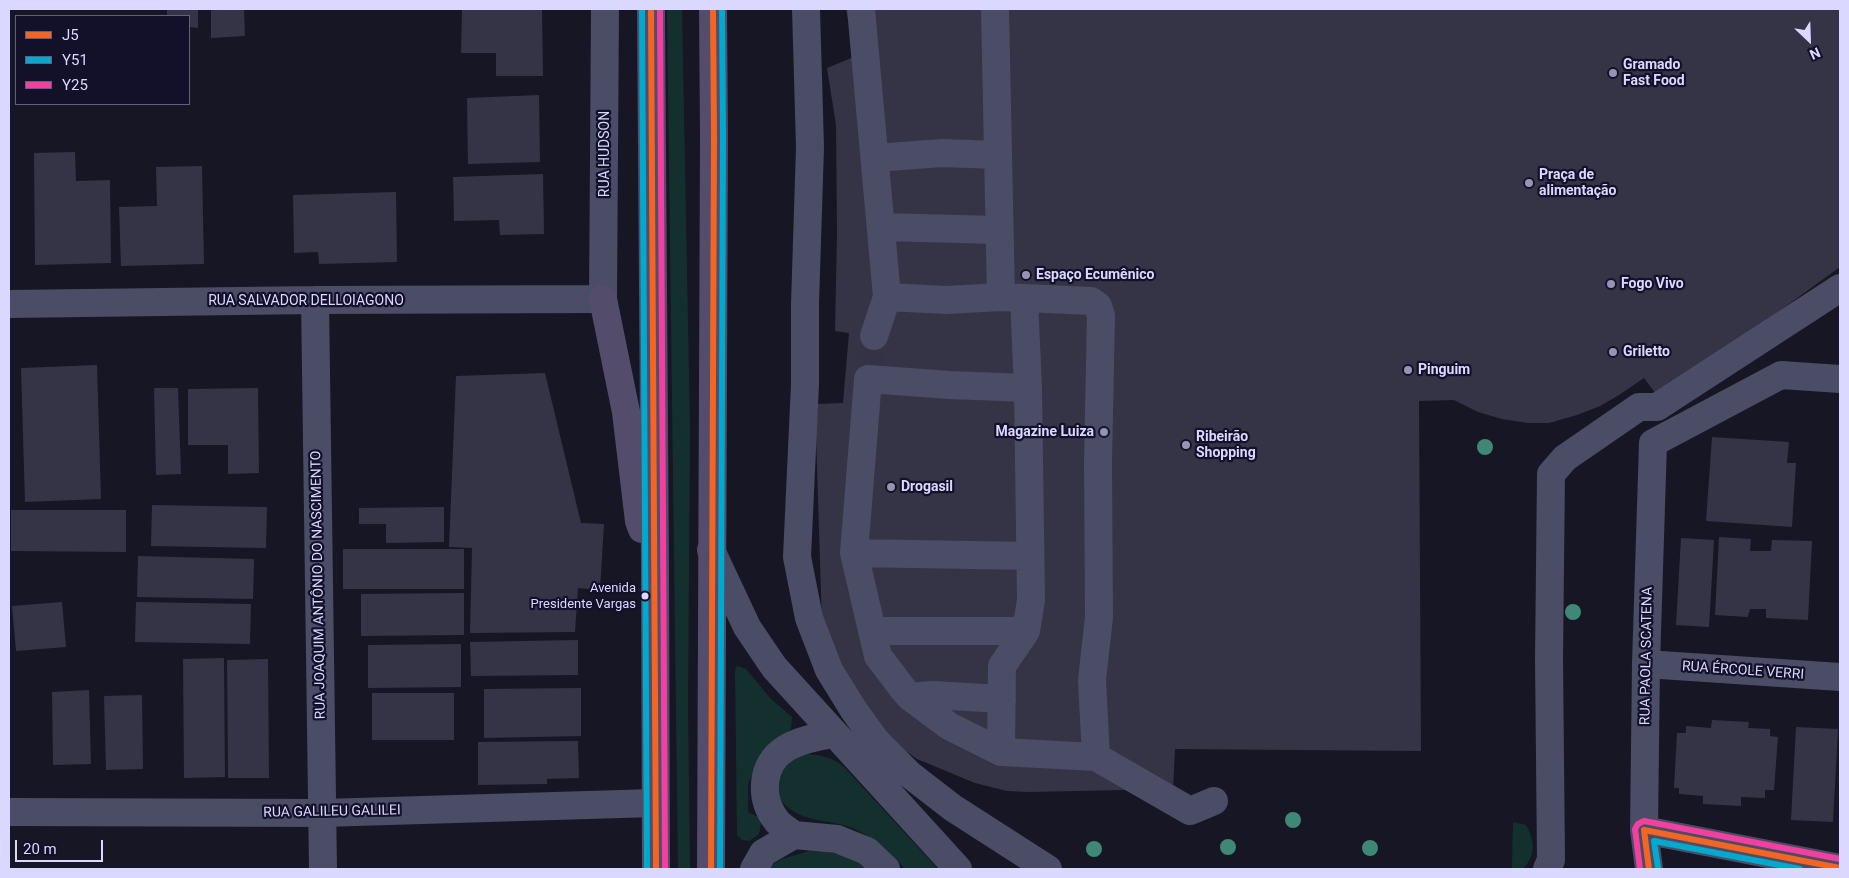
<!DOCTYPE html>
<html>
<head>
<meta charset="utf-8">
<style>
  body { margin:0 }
  #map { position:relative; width:1849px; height:878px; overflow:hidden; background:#171624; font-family:Roboto,sans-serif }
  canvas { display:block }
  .frame { position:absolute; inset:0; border:10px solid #dad8ff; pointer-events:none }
  .legend { position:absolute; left:15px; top:15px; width:175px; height:90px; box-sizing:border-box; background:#13102a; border:1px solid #63607f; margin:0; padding:6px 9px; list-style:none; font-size:15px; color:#dad8ff }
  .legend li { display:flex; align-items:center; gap:10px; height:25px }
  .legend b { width:25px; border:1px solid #63607f }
  .north { position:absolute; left:1784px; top:15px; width:50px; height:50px; -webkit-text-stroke:4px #13102a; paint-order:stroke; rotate:156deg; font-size:14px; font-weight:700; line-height:20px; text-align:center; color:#dad8ff }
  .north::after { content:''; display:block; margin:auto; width:18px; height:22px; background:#dad8ff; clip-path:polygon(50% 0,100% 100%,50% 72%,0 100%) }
  .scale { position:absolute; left:15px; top:840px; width:88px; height:22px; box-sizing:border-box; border:2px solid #dad8ff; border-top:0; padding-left:6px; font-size:15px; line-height:18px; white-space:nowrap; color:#dad8ff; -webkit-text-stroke:4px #13102a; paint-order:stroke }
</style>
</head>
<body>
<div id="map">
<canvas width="1849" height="878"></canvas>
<div class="frame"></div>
<ul class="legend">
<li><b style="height:6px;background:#f26522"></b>J5</li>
<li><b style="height:6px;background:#00a9ce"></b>Y51</li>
<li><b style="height:6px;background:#f240a1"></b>Y25</li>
</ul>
<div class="north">N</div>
<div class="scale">20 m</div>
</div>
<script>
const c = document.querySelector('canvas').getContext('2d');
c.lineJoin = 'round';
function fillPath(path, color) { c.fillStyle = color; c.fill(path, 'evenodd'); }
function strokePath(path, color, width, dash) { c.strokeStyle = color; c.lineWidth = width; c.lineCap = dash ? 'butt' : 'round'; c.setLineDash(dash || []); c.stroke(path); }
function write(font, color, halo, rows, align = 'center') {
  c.font = font + ' Roboto,sans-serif'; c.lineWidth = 4.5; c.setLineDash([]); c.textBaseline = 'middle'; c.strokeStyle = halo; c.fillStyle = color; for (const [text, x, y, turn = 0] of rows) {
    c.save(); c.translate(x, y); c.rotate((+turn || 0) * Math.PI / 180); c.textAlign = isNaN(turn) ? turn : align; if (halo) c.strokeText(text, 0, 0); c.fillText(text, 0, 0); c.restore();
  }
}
fillPath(new Path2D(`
  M667,9H682L690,428L688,708L690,869H678Z
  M737,666L746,669L771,699L792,717L791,729L760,757L748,784V812L762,819L759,834L749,841L742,840L737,835L735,670Z
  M807,754C822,755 832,757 844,767L938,869H905C892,854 872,836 853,828C823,817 799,825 777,796V778L791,758Z
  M1513,822L1526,825C1535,841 1536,855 1523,869H1511L1512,868Z
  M809,851C833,851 851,856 870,869H765L782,859Z`), '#14302e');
fillPath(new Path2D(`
  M167,9H198V28L189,27V16H167Z
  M211,9H244L245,36L211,38Z
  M462,9H542L543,76H496V53H461Z
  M846,9H1840V267L1659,398L1644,378L1619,395L1600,406L1577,415L1549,423H1528L1502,419L1478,412L1454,400L1419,401L1421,751L1175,749L1173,789L1029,792L1007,791L975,783L917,759L892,741L833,661L822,625L815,404L843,403L849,333L835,331L837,233L836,125L827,68L856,56Z
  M539,95L540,162L468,164L467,98Z
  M75,152L76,181L110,180L111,263L35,265L34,153Z
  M202,166L204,264L121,266L119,207L157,206L156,167Z
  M543,174L544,234L500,235L499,220L454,221L453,177Z
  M396,192L397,262L319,264L318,252L294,253L293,195Z
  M97,365L101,499L25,502L21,368Z
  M545,373L581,523L604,524L600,590L578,588L575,632L470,633L472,548L449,547L456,376Z
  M154,388H178L181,474L156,475Z
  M258,388L259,473L228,474V445H188V389Z
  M1712,437L1789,442L1787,463H1796L1792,527L1706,521Z
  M152,505L267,507L266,548L151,546Z
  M444,507V542L386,543V524H359V508Z
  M11,510H126V552L11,551Z
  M1719,537L1751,539L1750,551H1771L1772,540L1812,541L1808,620L1766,618V609H1750L1748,617L1715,615Z
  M1681,538L1714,540L1709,627L1676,625Z
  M343,549H464V589H343Z
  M138,556L254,559L253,599L137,597Z
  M464,593V635L361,636V594Z
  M62,602L66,647L16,651L12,606Z
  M136,602L251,604L250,644L135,642Z
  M578,640V675L471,676L470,642Z
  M461,644V687L368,688V645Z
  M224,658L225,777L184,778L183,659Z
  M268,659L269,778H228L227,660Z
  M581,688V736L484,738V689Z
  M89,690L91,764L53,765L52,692Z
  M372,693H454V740H372Z
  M142,695L143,769L106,770L104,696Z
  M1712,720L1749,722L1748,728L1770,729V736L1778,737L1774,790H1765V798L1741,797V806L1703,804V796L1679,794V788H1674L1677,733H1686V726L1711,728Z
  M1796,727L1838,729L1833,822L1791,820Z
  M578,741L579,778L547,779V784L478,785V742Z`), '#353446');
strokePath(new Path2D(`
  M868,379L874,336`), '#343345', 28, [28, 14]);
strokePath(new Path2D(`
  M806,9L810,147L805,304V384L797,557L809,618L829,670L853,709L876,741L909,774L953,808L1048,869
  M861,9L887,297L874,336
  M995,9L1001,297
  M875,158L942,153L997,155
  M881,227L999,230
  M887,297L946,300L1001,297L1091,301L1098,306L1101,316L1098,462L1099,617L1092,680L1096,757
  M315,300L323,869
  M9,304L315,300L603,299L605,9
  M711,550L747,627L774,667L958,869
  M854,553L1029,556
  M873,631H1026
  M1646,664L1840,677
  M910,697L949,726L1001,752L1096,757L1190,811L1214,801
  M1002,699L933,695L910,697L903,689L878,656L854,553L868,379L949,385L1028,388
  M1001,752L1002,666L1026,631L1031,600L1028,388L1024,299
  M9,812L323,813L654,803
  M1644,830L1840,868
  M794,835C788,830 780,826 776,820C759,798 761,764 785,749C799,740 817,737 833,734
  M754,869L763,853L794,835L837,839L867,851L886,869
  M1547,869L1551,860L1549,659L1551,474L1565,458L1639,407H1657L1840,288
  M1649,869L1644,830L1646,664L1653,443L1781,375L1840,379`), '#4b4c65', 28);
strokePath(new Path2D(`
  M651,9L655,567L656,869
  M603,299L626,412L639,521L642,529
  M711,869L714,136L713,9`), '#534c6a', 28);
strokePath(new Path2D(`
  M651,9L656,869
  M711,869L714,136L713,9
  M1649,869L1644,830L1840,868`), '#f26522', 6);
strokePath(new Path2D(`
  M642,9L647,869
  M1658,868L1654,841L1800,869
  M720,869L723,136L722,9`), '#00a9ce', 6);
strokePath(new Path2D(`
  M660,9L665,869
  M1640,869L1635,829L1638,824L1644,821L1840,859`), '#f240a1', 6);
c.fillStyle = '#3f8776';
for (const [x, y] of [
  [1485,447],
  [1573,612],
  [1293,820],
  [1228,847],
  [1370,848],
  [1094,849]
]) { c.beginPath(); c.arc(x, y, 8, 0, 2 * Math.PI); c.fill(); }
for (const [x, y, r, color] of [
  [1613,73,5,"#9694b2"],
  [1529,183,5,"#9694b2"],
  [1026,275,5,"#9694b2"],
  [1611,284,5,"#9694b2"],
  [1613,352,5,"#9694b2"],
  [1408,370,5,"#9694b2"],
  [1104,432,5,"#9694b2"],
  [1186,445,5,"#9694b2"],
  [891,487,5,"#9694b2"],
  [645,596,4.5,"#dad8ff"]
]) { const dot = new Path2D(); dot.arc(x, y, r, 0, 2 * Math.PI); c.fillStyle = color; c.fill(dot); strokePath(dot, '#13102a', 2); }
write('13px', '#dad8ff', '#13102a', [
  ["Avenida",636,589],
  ["Presidente Vargas",636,605]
], 'right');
write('bold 14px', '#dad8ff', '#13102a', [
  ["Gramado",1623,65],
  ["Fast Food",1623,81],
  ["Praça de",1539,175],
  ["alimentação",1539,191],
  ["Espaço Ecumênico",1036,275],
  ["Fogo Vivo",1621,284],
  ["Griletto",1623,352],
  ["Pinguim",1418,370],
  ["Magazine Luiza",1094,432,"right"],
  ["Ribeirão",1196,437],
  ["Shopping",1196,453],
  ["Drogasil",901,487]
], 'left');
write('14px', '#dad8ff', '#13102a', [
  ["RUA HUDSON",605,154,-90],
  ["RUA SALVADOR DELLOIAGONO",306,301],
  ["RUA JOAQUIM ANTÔNIO DO NASCIMENTO",319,585,-91],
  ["RUA PAOLA SCATENA",1647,656,-89],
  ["RUA ÉRCOLE VERRI",1743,671,4],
  ["RUA GALILEU GALILEI",332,812,-1]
]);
</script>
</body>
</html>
